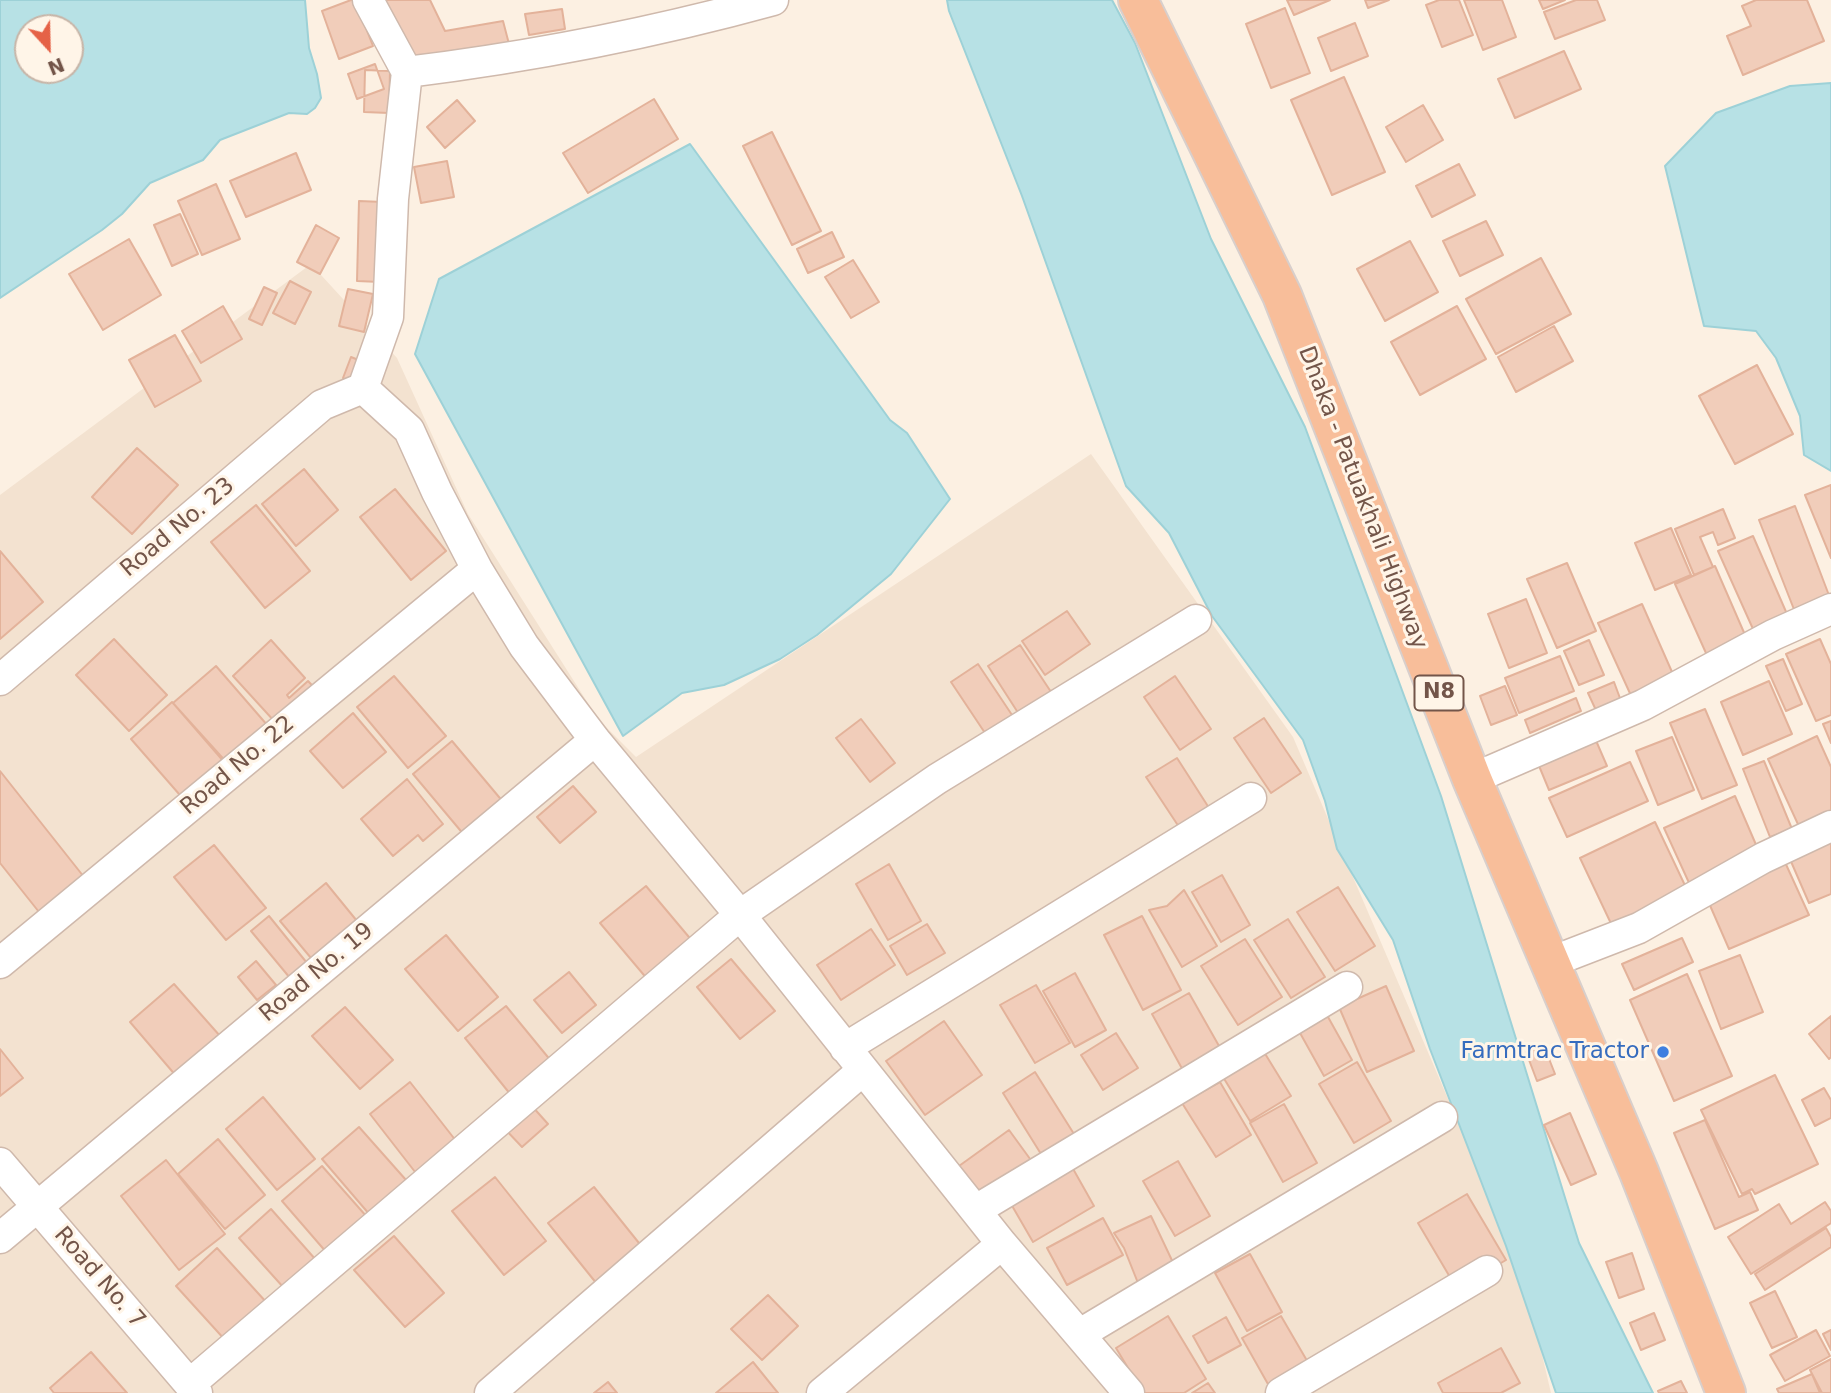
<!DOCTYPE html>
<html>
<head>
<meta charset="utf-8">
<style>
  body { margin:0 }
  #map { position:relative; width:1831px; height:1393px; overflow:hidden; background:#fcf0e2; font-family:"DejaVu Sans",sans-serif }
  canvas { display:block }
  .north { position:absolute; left:14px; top:14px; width:70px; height:70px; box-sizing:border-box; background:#fff5e8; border:2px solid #c7b5a8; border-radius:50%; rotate:158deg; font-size:19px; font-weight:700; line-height:28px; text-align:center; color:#735549 }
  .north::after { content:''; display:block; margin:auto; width:24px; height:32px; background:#e56247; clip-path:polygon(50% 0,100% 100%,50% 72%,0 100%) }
</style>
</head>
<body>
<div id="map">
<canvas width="1831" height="1393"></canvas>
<div class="north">N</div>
</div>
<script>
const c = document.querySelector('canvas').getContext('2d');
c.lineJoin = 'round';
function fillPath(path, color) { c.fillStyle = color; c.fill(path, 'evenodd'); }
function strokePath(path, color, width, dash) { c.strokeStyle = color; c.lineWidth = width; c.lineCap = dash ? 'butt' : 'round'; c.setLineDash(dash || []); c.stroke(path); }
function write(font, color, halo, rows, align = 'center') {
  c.font = font + ' "DejaVu Sans",sans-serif'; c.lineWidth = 6; c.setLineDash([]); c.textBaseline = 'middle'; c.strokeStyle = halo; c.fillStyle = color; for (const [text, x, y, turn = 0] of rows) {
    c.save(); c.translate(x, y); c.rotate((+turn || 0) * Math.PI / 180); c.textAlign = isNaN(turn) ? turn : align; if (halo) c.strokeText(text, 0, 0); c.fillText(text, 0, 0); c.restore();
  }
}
fillPath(new Path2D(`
  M311,264L397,358L468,514L598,719L636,757L1091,454L1293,737L1523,1274L1551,1393H0V495Z`), '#f3e2d0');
const water = new Path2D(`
  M0,0H305L309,48L317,74L321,98L315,108L307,114L289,113L220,140L203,160L150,183L122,214L102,230L0,298ZM28,28H70V70H28Z
  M947,0H1112L1135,43L1211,239L1305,427L1441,796L1579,1243L1653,1393H1556L1506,1246L1430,1049L1393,940L1337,849L1325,801L1303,740L1212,616L1169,533L1126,486L1022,196L949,11Z
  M1831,83V471L1804,455L1800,416L1776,358L1756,331L1704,326L1665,166L1716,113L1790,86Z
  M690,144L890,420L907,433L950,499L891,574L817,635L780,659L724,685L682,693L623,736L415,354L439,279Z`);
fillPath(water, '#b7e1e5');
strokePath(water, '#9dd1d7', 2);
const building = new Path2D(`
  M351,0H355L373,46L339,59L322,11Z
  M380,0H430L445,31L503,21L509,44L408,60Z
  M1287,0H1330L1294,15Z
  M1365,0H1389L1368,8Z
  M1439,0H1459L1473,35L1442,47L1426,5Z
  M1464,0H1502L1516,37L1483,50Z
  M1539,0H1565L1543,9Z
  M1576,0H1597L1605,20L1555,39L1544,12Z
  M1756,0H1807L1824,41L1743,75L1727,36L1751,26L1742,6Z
  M1285,8L1310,73L1271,88L1246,24Z
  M562,9L565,29L529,35L525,14Z
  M1355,23L1368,56L1331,71L1318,38Z
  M1564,51L1581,89L1515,118L1498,79Z
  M375,64L384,89L357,99L348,74Z
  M365,70L390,71L389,113L364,112Z
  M1344,77L1385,172L1332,195L1291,100Z
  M654,99L678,139L588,193L563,153Z
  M457,100L475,121L445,148L427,127Z
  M1423,105L1443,140L1406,162L1386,127Z
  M772,132L821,231L792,245L743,146Z
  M296,153L311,190L246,217L230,181Z
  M447,161L454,197L421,203L414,167Z
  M1459,164L1475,195L1432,217L1416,186Z
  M216,184L240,239L202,255L178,201Z
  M359,201L383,202L380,282L357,281Z
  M180,214L198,254L172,266L154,225Z
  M1486,221L1503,255L1460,276L1443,241Z
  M316,225L339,238L320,274L297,262Z
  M832,232L844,257L808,273L797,249Z
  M129,239L161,295L103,330L69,274Z
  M1410,241L1438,292L1385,321L1357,269Z
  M1541,258L1571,314L1496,354L1466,299Z
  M853,260L879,302L851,318L825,277Z
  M290,281L311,292L295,324L273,313Z
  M264,287L277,293L262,325L249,319Z
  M348,289L373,294L364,332L339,326Z
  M223,306L242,339L201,363L182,331Z
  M1457,306L1486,359L1420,395L1391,342Z
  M1554,326L1573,361L1516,392L1498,357Z
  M175,335L201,381L155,407L129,360Z
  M351,357L366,363L358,384L343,378Z
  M1757,365L1793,434L1735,464L1699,396Z
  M137,448L178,485L132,534L92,497Z
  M304,469L338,510L296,546L262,504Z
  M1831,485V558L1805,495Z
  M395,489L446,551L411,580L360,517Z
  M256,505L310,571L265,608L211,542Z
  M1795,506L1830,598L1795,612L1759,520Z
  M1723,509L1735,538L1718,545L1713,532L1700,537L1713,567L1694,575L1675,529Z
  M1671,528L1691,575L1655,590L1635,543Z
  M1753,536L1787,614L1753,629L1718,551Z
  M0,551L43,602L0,639Z
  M1567,563L1596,631L1557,648L1527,579Z
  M1715,566L1749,644L1710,662L1675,584Z
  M1526,599L1547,653L1509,668L1488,614Z
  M1642,604L1676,681L1633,700L1598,623Z
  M1067,611L1090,644L1045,675L1022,641Z
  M114,639L167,695L129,731L76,675Z
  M1820,639L1831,664V715L1816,721L1786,654Z
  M271,640L305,678L287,695L289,698L308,681L325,699L286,734L233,676Z
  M1589,640L1604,675L1579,685L1564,651Z
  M1020,645L1057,701L1024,722L988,666Z
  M1560,656L1574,691L1519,713L1505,678Z
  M1783,659L1802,704L1786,711L1766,666Z
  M978,664L1016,721L989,739L951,682Z
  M216,666L268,726L225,763L173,703Z
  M394,676L446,736L408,768L357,707Z
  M1175,676L1211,729L1180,750L1144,697Z
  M1769,681L1792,734L1743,755L1721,702Z
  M1614,682L1624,709L1600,719L1588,693Z
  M1505,686L1517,715L1491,725L1480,696Z
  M1576,698L1581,711L1530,733L1525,720Z
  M172,702L228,764L186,802L131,739Z
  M1705,709L1737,785L1702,799L1670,723Z
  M353,713L386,752L343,788L310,751Z
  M1264,718L1301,773L1271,793L1234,738Z
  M861,719L895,763L870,782L836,738Z
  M1831,721V743L1823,724Z
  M1594,736L1607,766L1549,790L1537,761Z
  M1817,736L1831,767V819L1802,833L1768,759Z
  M1672,737L1694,790L1658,805L1636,751Z
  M452,741L504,803L465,836L413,774Z
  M1177,758L1211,811L1181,830L1146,777Z
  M1764,761L1792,829L1770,837L1743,769Z
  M1630,762L1648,801L1567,837L1549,798Z
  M0,771L84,877L39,912L0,863Z
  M407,779L443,824L423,841L418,835L393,856L361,819Z
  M573,786L596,812L560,843L537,817Z
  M1735,796L1760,854L1690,885L1664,828Z
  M1655,822L1690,896L1615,932L1580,858Z
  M1831,831V894L1809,903L1786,850Z
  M214,845L266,908L226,940L174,877Z
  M1784,860L1809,915L1729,949L1705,894Z
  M889,864L921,921L888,940L856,884Z
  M1222,875L1250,925L1221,942L1192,892Z
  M326,883L357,921L311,958L280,921Z
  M646,886L699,949L654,987L600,923Z
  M1338,887L1375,946L1335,971L1297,912Z
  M1184,890L1217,946L1182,967L1149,910L1167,906Z
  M269,916L307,963L290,978L251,931Z
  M1142,916L1181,990L1143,1010L1104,935Z
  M1288,919L1325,977L1291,998L1254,940Z
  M927,924L945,953L907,975L890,946Z
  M871,929L895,965L841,1000L817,965Z
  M446,935L498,997L458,1031L405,969Z
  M1682,938L1693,962L1634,990L1622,964Z
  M1245,939L1282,997L1238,1025L1201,966Z
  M1740,955L1763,1012L1721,1029L1699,971Z
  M731,959L775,1011L740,1039L697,987Z
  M256,961L276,985L257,1000L238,977Z
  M569,972L596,1005L562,1033L534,1000Z
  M1075,973L1106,1030L1075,1047L1043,991Z
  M1687,974L1732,1076L1674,1101L1630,1000Z
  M174,984L228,1045L183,1084L130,1022Z
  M1036,985L1070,1043L1035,1063L1000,1005Z
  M1386,986L1414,1051L1367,1072L1339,1007Z
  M1189,993L1223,1053L1185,1074L1152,1014Z
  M506,1006L556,1067L515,1100L465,1038Z
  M345,1007L393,1060L360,1089L312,1036Z
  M1323,1008L1352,1060L1324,1076L1295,1024Z
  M1831,1016V1057L1829,1059L1809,1034Z
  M944,1021L982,1075L925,1115L886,1061Z
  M1116,1033L1138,1068L1103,1090L1081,1055Z
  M1544,1046L1555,1074L1537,1081L1526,1052Z
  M0,1049L23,1078L0,1096Z
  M1264,1052L1291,1096L1250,1121L1223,1077Z
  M1357,1062L1391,1121L1354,1143L1319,1084Z
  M1035,1072L1074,1134L1041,1154L1003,1093Z
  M1775,1075L1818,1164L1755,1194L1752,1189L1742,1194L1701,1110Z
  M410,1082L460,1146L419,1177L370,1114Z
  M1220,1082L1251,1135L1216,1157L1182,1103Z
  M1824,1088L1831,1100V1118L1815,1126L1802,1100Z
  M263,1097L315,1159L277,1190L226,1129Z
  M1284,1104L1317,1163L1283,1182L1250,1123Z
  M531,1105L548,1124L522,1147L504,1128Z
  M1570,1113L1596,1174L1571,1185L1544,1125Z
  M1705,1120L1739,1197L1750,1192L1758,1210L1715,1229L1674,1133Z
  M359,1127L414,1189L376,1222L322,1159Z
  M1009,1130L1033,1163L983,1199L959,1166Z
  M218,1139L265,1195L225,1229L178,1174Z
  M166,1160L225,1234L179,1270L121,1196Z
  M1178,1161L1210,1216L1175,1236L1143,1181Z
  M322,1166L367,1217L327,1253L282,1201Z
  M1072,1167L1094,1206L1033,1242L1011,1204Z
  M495,1177L546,1241L504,1275L452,1211Z
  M594,1187L647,1253L601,1289L548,1223Z
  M1467,1194L1506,1260L1457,1289L1418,1223Z
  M1825,1202L1831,1211V1223L1751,1274L1728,1237L1779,1204L1791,1224Z
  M271,1209L316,1260L284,1288L239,1238Z
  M1151,1216L1177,1271L1140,1288L1124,1248L1114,1233Z
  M1103,1218L1123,1255L1067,1285L1047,1248Z
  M1826,1228L1831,1237V1247L1765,1290L1755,1274Z
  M394,1236L444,1293L405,1327L354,1270Z
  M217,1248L267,1303L226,1341L176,1286Z
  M1632,1253L1644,1289L1619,1298L1606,1262Z
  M1250,1254L1282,1312L1247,1331L1215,1273Z
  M1775,1291L1797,1337L1772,1348L1750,1303Z
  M768,1295L798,1326L762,1360L731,1329Z
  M1654,1313L1665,1340L1641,1350L1630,1323Z
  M1168,1316L1206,1379L1184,1393H1143L1116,1348Z
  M1281,1316L1313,1371L1273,1393L1242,1338Z
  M1226,1317L1241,1345L1208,1363L1193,1336Z
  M1816,1330L1830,1356L1785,1381L1770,1355Z
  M1831,1330V1350L1823,1334Z
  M1501,1348L1520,1383L1501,1393H1443L1438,1383Z
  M91,1352L127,1393H54L50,1388Z
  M1831,1359V1393H1822L1810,1370Z
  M753,1362L778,1393H716Z
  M1812,1374L1820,1393H1779L1777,1389Z
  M1681,1381L1687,1393H1659L1658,1391Z
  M608,1382L617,1393H594Z
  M1208,1383L1215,1393H1192Z`);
fillPath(building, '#f1cdba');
strokePath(building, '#e3b29a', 2);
const minor = new Path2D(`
  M368,0L407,72L393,199L388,317L363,388L409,430L437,492L477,569L524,646L595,740L740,915L1002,1244L1129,1393
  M407,72C529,57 653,33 773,0
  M0,680L322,405L363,388
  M1472,779L1643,705L1773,635L1831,609
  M1551,962L1639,928L1763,858L1831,826
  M0,963L477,569
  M845,1048L1251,798
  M0,1163L197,1393
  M976,1210L1347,987
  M0,1238L595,740
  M1080,1334L1442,1117
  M190,1384L740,915L937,779L1196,620
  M490,1393L863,1070
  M822,1393L1002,1244
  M1281,1393L1487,1271`);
const trunk = new Path2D(`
  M1138,0L1282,295L1472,779L1639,1172L1726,1393`);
strokePath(minor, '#cfb9ac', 33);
strokePath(trunk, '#d8cfcc', 42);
strokePath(minor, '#fff', 30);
strokePath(trunk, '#f8be9a', 38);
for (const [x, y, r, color] of [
  [1663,1052,7,"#3f7fe0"]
]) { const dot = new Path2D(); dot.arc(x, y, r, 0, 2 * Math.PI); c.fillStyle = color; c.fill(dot); strokePath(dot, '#fff5e8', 2.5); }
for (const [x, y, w] of [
  [1439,693,49]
]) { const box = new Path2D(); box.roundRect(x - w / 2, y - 17.5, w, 35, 5); c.fillStyle = '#fff5e8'; c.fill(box); strokePath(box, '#735549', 2); }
write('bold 21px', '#735549', null, [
  ["N8",1439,693]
]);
write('23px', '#735549', '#fff5e8', [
  ["Dhaka - Patuakhali Highway",1362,498,69],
  ["Road No. 23",178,528,-40],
  ["Road No. 22",238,766,-40],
  ["Road No. 19",317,973,-40],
  ["Road No. 7",99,1278,49]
]);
write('23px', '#366cbe', '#fff5e8', [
  ["Farmtrac Tractor",1649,1052]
], 'right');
</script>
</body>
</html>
